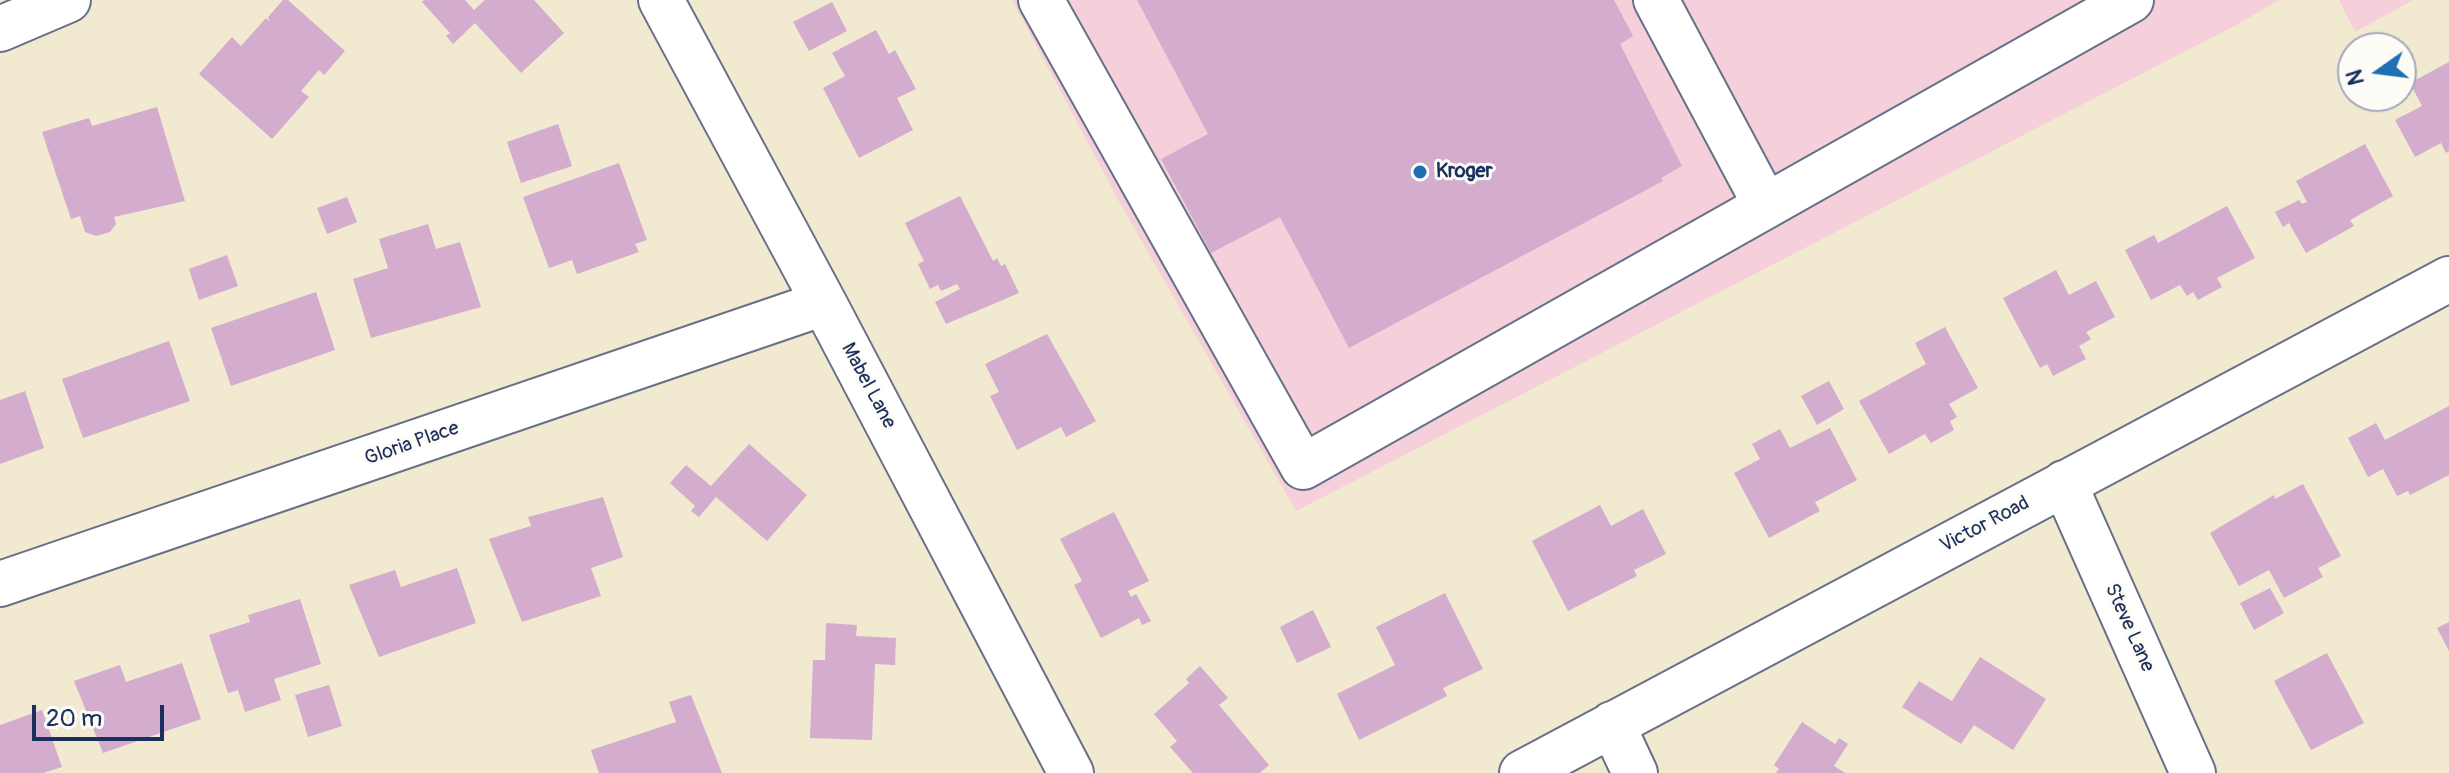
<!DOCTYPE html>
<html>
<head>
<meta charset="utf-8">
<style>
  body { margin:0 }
  #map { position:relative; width:2449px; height:773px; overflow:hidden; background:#f1e9d0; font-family:Pangolin,sans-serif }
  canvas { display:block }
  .north { position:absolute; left:2337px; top:32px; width:80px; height:80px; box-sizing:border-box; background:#fdfcf7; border:2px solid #a3aaba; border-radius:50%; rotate:256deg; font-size:22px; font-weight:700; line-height:32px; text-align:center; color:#1b2f5e }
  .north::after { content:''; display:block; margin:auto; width:28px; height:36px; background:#1f6fb2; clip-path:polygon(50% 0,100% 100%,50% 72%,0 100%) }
  .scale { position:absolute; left:32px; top:705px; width:132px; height:36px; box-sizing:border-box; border:4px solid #1b2f5e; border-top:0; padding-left:10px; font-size:24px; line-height:28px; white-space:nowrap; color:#1b2f5e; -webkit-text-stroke:6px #fdfcf7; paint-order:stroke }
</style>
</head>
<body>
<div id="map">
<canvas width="2449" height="773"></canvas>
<div class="north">N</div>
<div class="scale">20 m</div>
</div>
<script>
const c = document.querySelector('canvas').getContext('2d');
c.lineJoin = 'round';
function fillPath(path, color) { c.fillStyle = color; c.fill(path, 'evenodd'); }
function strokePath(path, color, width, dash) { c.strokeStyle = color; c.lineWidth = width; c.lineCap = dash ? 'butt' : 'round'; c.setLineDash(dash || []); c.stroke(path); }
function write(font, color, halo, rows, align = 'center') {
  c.font = font + ' Pangolin,sans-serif'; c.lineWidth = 6; c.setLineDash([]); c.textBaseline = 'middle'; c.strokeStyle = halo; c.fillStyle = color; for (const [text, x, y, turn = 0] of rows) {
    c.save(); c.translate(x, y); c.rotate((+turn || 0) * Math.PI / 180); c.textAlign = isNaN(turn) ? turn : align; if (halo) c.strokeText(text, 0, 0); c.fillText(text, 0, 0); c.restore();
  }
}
fillPath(new Path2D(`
  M1012,0H2279L2240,23L1296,511L1121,205Z
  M2339,0H2413L2355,32Z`), '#f5cfda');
fillPath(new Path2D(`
  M283,0H288L345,51L324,75L319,70L301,91L309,97L272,139L199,74L232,37L241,46L266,18L270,22L268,17Z
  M424,0H465L474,10L485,0H534L564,33L521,73L475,23L453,44L446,36L450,33L422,2Z
  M1137,0H1614L1633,36L1620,44L1682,166L1661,178L1663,181L1349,348L1280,217L1211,253L1161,159L1208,134Z
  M832,2L847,31L809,51L793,22Z
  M876,30L889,54L895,50L916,89L897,98L913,130L859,158L823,88L845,76L832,53Z
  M2449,62V151L2446,153L2441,143L2415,157L2395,120L2422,106L2410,83Z
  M157,107L185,201L114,217L116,224L110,232L96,236L85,232L80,216L71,219L42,132L89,118L92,126Z
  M558,124L572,166L521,183L507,142Z
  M2365,144L2393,196L2350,220L2354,226L2306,253L2289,223L2283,227L2275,212L2299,200L2302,204L2307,202L2296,181Z
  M619,163L647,240L635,244L639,252L577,274L572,260L549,268L523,197Z
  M960,196L993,261L997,258L1001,266L1005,264L1019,293L946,324L935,302L960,289L957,284L941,291L938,285L930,289L918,264L924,261L905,223Z
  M347,197L357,222L327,234L317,208Z
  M2227,206L2255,258L2217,278L2222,287L2198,300L2193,292L2187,296L2180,285L2151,300L2125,250L2154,235L2158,243Z
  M428,224L436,249L460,242L481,307L371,338L353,279L388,268L379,239Z
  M227,255L238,286L199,300L189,269Z
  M2056,270L2069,295L2096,281L2115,317L2086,332L2091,339L2079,346L2086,359L2053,376L2047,364L2040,368L2003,298Z
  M316,292L335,350L231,386L211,328Z
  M1945,327L1978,388L1949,404L1957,417L1950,421L1954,430L1931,443L1925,434L1889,454L1859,401L1926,364L1915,343Z
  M1047,334L1096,421L1066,437L1061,427L1017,450L990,396L999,392L985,364Z
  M169,341L190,401L83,438L62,379Z
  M1829,381L1844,409L1817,425L1801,396Z
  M25,391L44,448L0,464V400Z
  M2449,406V475L2410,495L2408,491L2397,496L2383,469L2368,477L2348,438L2376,423L2385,440Z
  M1830,428L1857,480L1815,502L1820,511L1769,538L1734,473L1760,459L1752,444L1780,429L1790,448Z
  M749,444L807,495L767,541L716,497L699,517L691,511L695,506L670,483L686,465L711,486Z
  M2303,484L2341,556L2318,568L2323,577L2284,598L2269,570L2239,586L2210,533L2274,495L2275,499Z
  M603,497L623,557L591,568L601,596L522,622L489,539L531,526L528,517Z
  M1600,505L1611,526L1643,509L1666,554L1634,570L1637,576L1568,611L1532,541Z
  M1114,512L1149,581L1128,591L1131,597L1136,594L1151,621L1142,625L1139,618L1101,638L1074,585L1082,581L1060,539Z
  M457,568L476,623L379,657L349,585L395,570L401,587Z
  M2270,588L2284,613L2254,630L2240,603Z
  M1445,593L1483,669L1443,688L1447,696L1359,740L1337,694L1395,665L1376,627Z
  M300,599L321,664L274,679L281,700L245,712L238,690L228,693L209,635L250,622L248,615Z
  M1313,610L1331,647L1297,663L1280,627Z
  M2449,622V651L2437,628Z
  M826,623L857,625L856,636L896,638L895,665L875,664L872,740L810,738L813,660H825Z
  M2327,653L2364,723L2311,750L2274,681Z
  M1980,657L2046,699L2013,750L1974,725L1961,744L1902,707L1919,681L1952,701Z
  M182,663L201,719L103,753L74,681L120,665L126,682Z
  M1200,666L1228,698L1219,705L1269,765L1260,773H1193L1170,747L1177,741L1154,714L1189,683L1186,679Z
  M329,685L342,726L308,737L295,695Z
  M691,695L722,773H599L591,750L676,722L669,702Z
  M42,710L62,767L43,773H0V725Z
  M1802,722L1835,744L1839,738L1848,744L1834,766L1845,773H1776L1779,769L1774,765Z`), '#d3acce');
const minor = new Path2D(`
  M661,0L824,303L1071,773
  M1041,0L1303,467L2131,0
  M1656,0L1766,206
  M0,29L68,0
  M2064,483L2193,773
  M0,584L824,303
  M1612,724L1635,773
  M1522,773L2449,279`);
strokePath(minor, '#667086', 48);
strokePath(minor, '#fff', 44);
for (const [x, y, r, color] of [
  [1420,172,8,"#1f6fb2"]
]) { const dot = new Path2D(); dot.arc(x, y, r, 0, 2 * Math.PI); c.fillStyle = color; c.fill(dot); strokePath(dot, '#fdfcf7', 3); }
write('bold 20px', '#1b2f5e', '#fdfcf7', [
  ["Kroger",1436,172]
], 'left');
write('20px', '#1b2f5e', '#fdfcf7', [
  ["Mabel Lane",868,386,62],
  ["Gloria Place",412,444,-19],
  ["Victor Road",1985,525,-28],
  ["Steve Lane",2129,628,66]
]);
</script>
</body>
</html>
